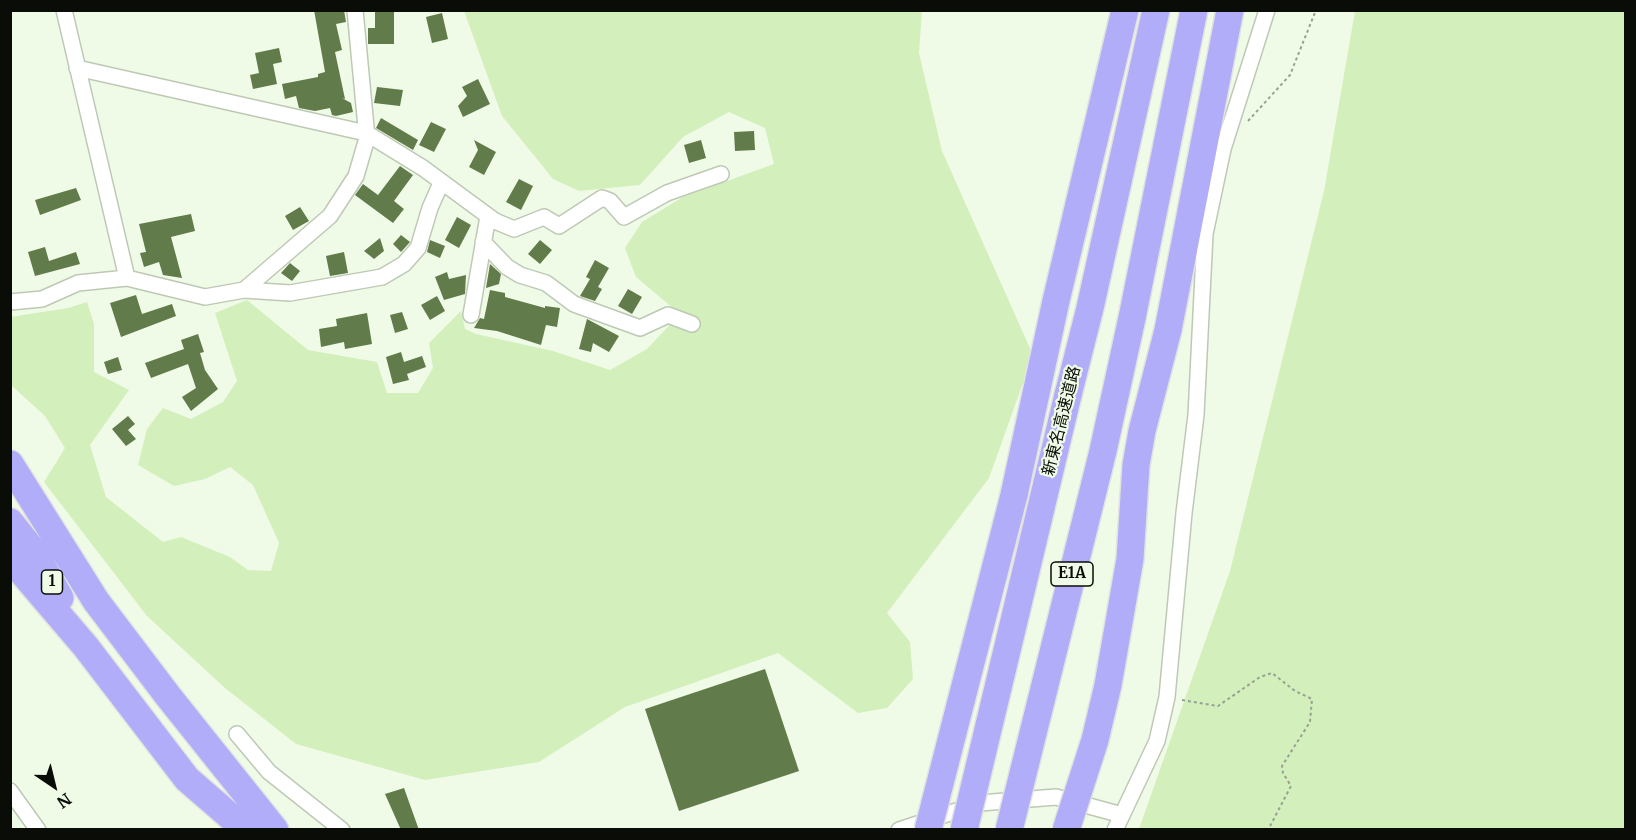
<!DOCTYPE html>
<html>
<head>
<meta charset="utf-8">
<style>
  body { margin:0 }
  #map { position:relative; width:1636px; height:840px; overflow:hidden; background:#f0fbe7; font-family:Merriweather,serif }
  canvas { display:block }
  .frame { position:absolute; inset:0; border:12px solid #0a0d07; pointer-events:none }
  .north { position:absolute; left:24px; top:756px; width:60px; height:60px; -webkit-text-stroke:4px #f0fbe7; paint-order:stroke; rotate:145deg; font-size:16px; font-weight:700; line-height:24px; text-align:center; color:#0a0d07 }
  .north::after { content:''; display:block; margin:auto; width:21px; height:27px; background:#0a0d07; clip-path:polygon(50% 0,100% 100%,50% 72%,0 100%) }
</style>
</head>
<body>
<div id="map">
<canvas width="1636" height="840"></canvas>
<div class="frame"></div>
<div class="north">N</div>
</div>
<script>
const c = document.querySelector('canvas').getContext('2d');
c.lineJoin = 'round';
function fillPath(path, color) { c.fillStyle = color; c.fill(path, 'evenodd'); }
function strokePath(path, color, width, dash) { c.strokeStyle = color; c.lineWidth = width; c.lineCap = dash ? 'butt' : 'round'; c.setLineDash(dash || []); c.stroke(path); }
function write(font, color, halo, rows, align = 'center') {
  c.font = font + ' Merriweather,"Noto Sans JP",serif'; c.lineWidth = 4.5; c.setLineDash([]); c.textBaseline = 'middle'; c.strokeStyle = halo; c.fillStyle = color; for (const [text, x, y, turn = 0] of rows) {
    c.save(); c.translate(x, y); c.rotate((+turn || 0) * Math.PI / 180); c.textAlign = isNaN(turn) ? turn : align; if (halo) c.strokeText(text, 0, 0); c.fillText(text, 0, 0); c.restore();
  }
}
fillPath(new Path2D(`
  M922,10L919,53L942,151L1033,355L989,478L887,613L910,642L913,679L887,708L858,713L778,653L625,707L539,762L425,780L296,744L225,688L147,616L44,482L65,448L45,416L11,385L10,317L68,308L87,302L94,324V372L129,390L90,445L106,497L163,542L181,537L230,557L248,570L271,571L279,543L253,485L230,467L205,479L174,486L138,465L147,429L163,408L191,419L223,402L237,381L215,313L247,300L308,350L377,362L387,393H418L433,368L429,343L461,311L465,329L476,334L553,351L610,370L647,349L680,314L636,277L625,248L642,222L683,197L774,164L765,128L729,112L683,137L640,185L579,191L553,179L502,116L464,11Z
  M1355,11H1625V829H1139L1230,571L1324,191Z`), '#d3efbc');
fillPath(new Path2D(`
  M314,10H344L346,22L336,24L342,50L335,52L345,99L342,98L351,103L353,112L336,116L332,115L330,108L315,111L299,108L296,96L285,99L282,84L318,77V74L325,72Z
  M375,10H394V44H368V28H375Z
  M442,13L448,39L432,43L426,17Z
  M279,48L282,62L273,64L277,84L253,89L250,75L259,73L255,53Z
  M478,79L490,104L463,117L458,106L467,96L462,87Z
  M377,87L403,90L400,106L374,103Z
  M381,118L418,140L413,150L376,128Z
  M431,122L446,129L434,152L419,145Z
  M754,131L755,150L735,151L734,132Z
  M474,140L496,152L484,175L469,167L478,150Z
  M701,140L706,158L689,163L684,145Z
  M400,166L413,175L394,201L404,209L393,223L355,195L363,184L378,195Z
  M519,179L533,186L521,210L506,202Z
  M76,188L81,200L40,215L35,200Z
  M300,207L309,221L293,230L285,216Z
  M191,214L195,231L171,237L182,278L163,275L159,262L144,267L140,253L146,252L139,224Z
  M457,217L471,225L459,248L445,240Z
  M401,235L410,242L401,252L393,244Z
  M380,238L384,251L374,259L364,251Z
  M430,240L445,246L440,258L427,252Z
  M540,240L552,250L540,264L528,254Z
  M45,247L49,261L76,252L80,264L35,276L28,252Z
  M344,252L348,273L330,276L326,256Z
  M595,260L609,268L598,287L602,289L595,301L580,296L590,279L586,277Z
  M290,263L300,271L292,281L281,273Z
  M490,264L501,274L499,284L486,288Z
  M447,272L449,279L466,275L465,294L444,300L435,277Z
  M628,289L642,297L632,314L618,306Z
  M490,290L505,293V297L545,308V306L560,308L557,327L546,325L541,345L497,331L474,328L480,318L484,319Z
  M136,295L142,314L172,304L176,316L121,337L110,303Z
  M437,296L445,311L430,320L421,305Z
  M402,312L408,329L395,333L390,315Z
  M367,313L372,344L345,349L344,342L321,347L319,329L337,326L336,319Z
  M587,319L619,336L609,352L593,343L591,352L579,349Z
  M198,334L204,352L200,353L205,370L218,389L191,411L182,397L196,388L188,364L151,378L145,363L184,349L181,340Z
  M401,352L404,362L422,356L426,367L407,374L409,380L393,384L386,357Z
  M118,357L122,370L108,374L104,362Z
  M128,416L135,424L128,430L136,439L126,446L112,429Z
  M765,669L799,771L679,811L645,709Z
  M404,788L419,830H401L385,794Z`), '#617b4a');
const street = new Path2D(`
  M64,10L127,278
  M77,68L366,133L423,168L495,221L514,229L544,217L559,226L602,198L610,201L624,217L667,193L721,174
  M483,242L507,267L520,275L546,283L574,304L640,328L668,315L692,324
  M244,290L290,293L382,277L404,264L418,248L430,208L441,183
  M10,302L42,299L78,283L127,278L205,297L244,290L330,216L356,176L367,138L355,10
  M471,315L488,216
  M237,734L269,772L342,830
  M10,791L38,830
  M899,830L980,803L1056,797L1122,815
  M1115,830L1157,741L1167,697L1184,513L1196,415L1205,234L1223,149L1267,10`);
const highway = new Path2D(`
  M1132,318L1194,10
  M1168,330L1230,10
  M1068,395L1090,308L1156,10
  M10,464L96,601L168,696L275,830
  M1014,495L1056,301L1125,10
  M10,522L34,552L60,598
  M10,558L86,647L187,779L246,830`);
strokePath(street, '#bec9b5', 18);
strokePath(highway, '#e2e2e1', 30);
strokePath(new Path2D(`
  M1248,121L1290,75L1316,10
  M1182,700L1218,706L1260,677L1272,673L1295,691L1312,699L1310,722L1282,766L1283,773L1291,786L1268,830`), '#98a091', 2, [3, 3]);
strokePath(street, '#fff', 15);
strokePath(highway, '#b1adf9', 27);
const highwayBridge = new Path2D(`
  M928,830L1014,495
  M964,830L1068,395
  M1009,830L1103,451L1132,318
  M1066,830L1095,740L1108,685L1130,559L1136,465L1142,431L1168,330`);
strokePath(highwayBridge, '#e2e2e1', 30, []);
strokePath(highwayBridge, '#b1adf9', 27);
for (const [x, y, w] of [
  [1072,574,42],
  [52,582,21]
]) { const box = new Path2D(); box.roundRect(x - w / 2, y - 12, w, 24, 4.5); c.fillStyle = '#f0fbe7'; c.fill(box); strokePath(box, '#0a0d07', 1.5); }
write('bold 15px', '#0a0d07', null, [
  ["E1A",1072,574],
  ["1",52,582]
]);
write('16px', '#0a0d07', '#f0fbe7', [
  ["新東名高速道路",1062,421,-76]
]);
</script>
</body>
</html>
